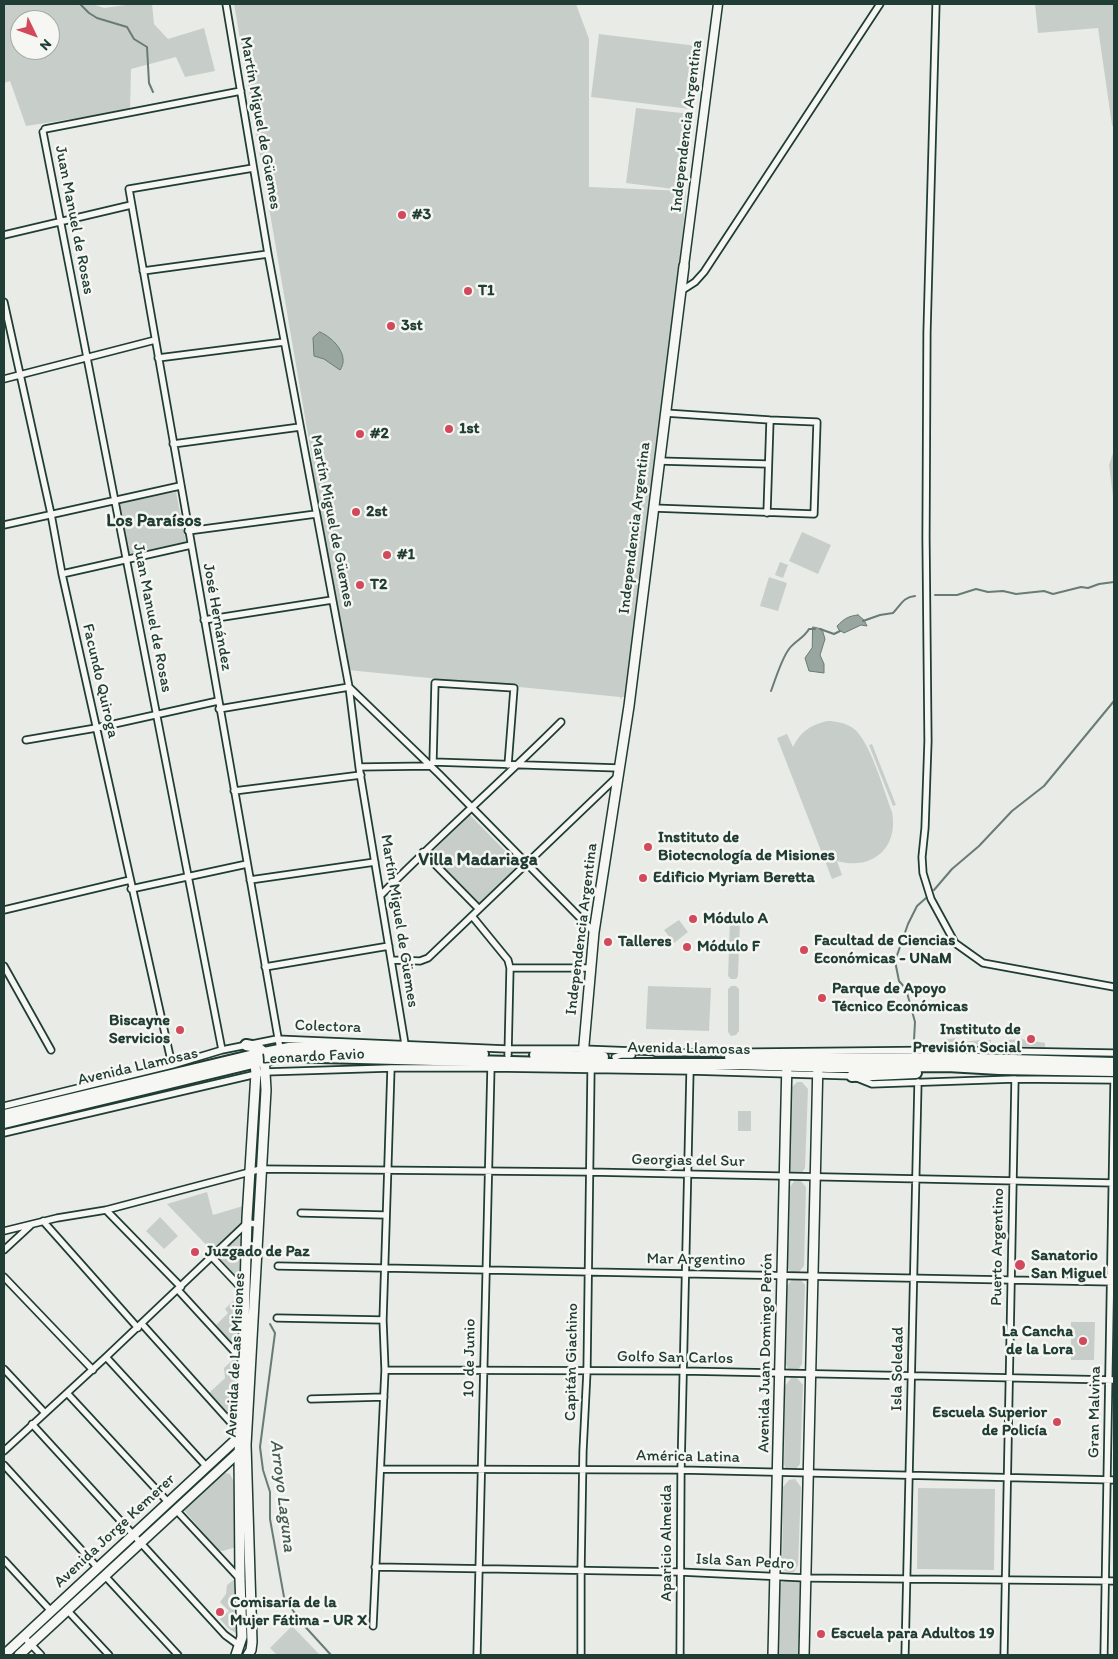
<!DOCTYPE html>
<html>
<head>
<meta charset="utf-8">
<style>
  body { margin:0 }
  #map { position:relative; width:1118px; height:1659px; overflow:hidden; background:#e9ebe7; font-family:Itim,sans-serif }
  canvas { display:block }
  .frame { position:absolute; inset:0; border:5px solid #1f3d34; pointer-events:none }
  .north { position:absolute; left:10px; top:10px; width:50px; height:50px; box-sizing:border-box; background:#f6f6f2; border:1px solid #a0aca6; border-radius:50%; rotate:132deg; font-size:14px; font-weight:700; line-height:20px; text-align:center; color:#1f3d34 }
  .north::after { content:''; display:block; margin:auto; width:18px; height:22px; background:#d1495b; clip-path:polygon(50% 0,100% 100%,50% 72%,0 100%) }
</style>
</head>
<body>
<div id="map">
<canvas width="1118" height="1659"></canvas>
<div class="frame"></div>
<div class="north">N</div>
</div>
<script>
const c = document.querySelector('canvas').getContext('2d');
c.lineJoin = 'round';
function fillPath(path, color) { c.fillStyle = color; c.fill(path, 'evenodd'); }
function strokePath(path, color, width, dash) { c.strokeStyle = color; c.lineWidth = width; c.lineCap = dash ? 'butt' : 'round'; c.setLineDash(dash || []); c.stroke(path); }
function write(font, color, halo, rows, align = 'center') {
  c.font = font + ' Itim,sans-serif'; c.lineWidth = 5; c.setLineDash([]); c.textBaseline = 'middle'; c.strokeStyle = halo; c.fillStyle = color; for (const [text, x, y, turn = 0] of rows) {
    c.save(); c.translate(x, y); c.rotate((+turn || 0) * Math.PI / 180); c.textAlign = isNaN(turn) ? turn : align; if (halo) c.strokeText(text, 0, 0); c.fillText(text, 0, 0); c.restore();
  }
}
fillPath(new Path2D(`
  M4,4H93L104,8L133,4H152L154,24L168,39L204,28L215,71L185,77L176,57L131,69L130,110L26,126L10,81L4,83ZM20,20H50V50H20Z
  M234,4H576L589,39V187L686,191L683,231L627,697H622L621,699L620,697L348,670L332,574L330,579L311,459L312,458Z
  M1035,4H1114V129L1112,125L1098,28L1038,33Z
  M599,34L697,46L690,109L591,97Z
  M636,108L691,114L681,190L626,183Z
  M1114,450V504L1109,465Z
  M176,492L186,542L127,554L117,504Z
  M802,532L831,545L818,574L789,561Z
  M780,562L788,565L783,578L775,575Z
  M769,577L787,583L778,611L760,606Z
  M827,721C836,721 845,723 853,728C870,740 884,791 892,812C899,848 872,871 837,861L842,875L832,879L777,738L787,734L793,747C800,732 810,725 827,721Z
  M872,744L896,805L893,806L869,745Z
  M470,815L520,866L480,905L430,854Z
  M731,918H738L740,921L738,976L736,979H731L728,976L730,922Z
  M679,920L688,932L674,943L664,930Z
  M648,986L711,988L709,1031L646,1029Z
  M731,986H736L739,989V1031L736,1035L731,1036L728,1032V989Z
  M955,1038L956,1043L980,1040H991V1046L945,1044L944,1040Z
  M1021,1039L1045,1043V1047L1007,1046V1040Z
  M797,1082H802L808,1089L805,1168L801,1174C794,1175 791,1174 789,1168L790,1089Z
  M738,1111H751V1131H738Z
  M795,1180H800L806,1187L804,1266L799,1272C792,1273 790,1273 787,1266L789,1188Z
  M207,1192L213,1215L243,1206L244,1223L213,1252L167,1204Z
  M160,1217L178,1236L164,1249L146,1231Z
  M238,1237L243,1240L241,1278L236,1279L219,1260L220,1254Z
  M793,1278H799L805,1285L802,1364L798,1370C791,1371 788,1371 786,1364L787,1286Z
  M241,1293L238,1345L234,1346L215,1326L228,1313L225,1309Z
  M1071,1322H1095L1094,1360H1071Z
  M237,1356L235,1410L226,1413L209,1393L225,1378L224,1368Z
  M791,1378H797L803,1385L800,1464L795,1470C789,1471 786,1471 784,1464L785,1386Z
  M218,1471L230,1474L235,1484L236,1547L223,1551L218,1550L182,1508Z
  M795,1479L801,1487L798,1565L794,1572C787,1572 784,1572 782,1566L783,1487L789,1480Z
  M918,1488L995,1489L994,1570L917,1569Z
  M236,1578L237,1580L242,1637L228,1628L220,1619L229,1611L220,1602L226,1594L227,1585Z
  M787,1580L800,1582L802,1588L801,1655H778V1584Z
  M292,1626L320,1655H277L270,1648Z`), '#c7cec9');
const water = new Path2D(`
  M320,332C334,338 350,356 340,370L324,359L314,356L313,338Z
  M858,615L864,620L867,626L861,625L844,633L839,630L837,626C844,619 848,616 858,615Z
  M813,627L822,629L825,639L820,655L824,664V673L809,671L805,658L812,648Z`);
fillPath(water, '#99a6a0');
strokePath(water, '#687c75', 1);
strokePath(new Path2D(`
  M80,4L89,13L97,18L127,27L134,39L147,47L149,83L153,92
  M935,595H957L976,589L988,592L1003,591L1016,594L1044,591L1053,594L1081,587L1088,588L1099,584L1114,582
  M863,621L880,615L893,613C901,605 903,597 915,596
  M820,629L834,634L840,631
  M771,691C776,678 781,660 789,649C795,641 804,638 809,629H815
  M934,890L952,869L979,846L1012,811L1044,786L1114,701
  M914,1040L915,1022L906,989L899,981L895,961L908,924L917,906L926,898
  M270,1324L275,1333L260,1447L263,1470L270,1492V1519L284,1597L300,1621L331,1655`), '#687c75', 2);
const minor = new Path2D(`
  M226,4L268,254L349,687L359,767L405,1044
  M936,4L927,332L926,538L928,741L925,828L922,857L923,873L931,899L955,943L983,963L1114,987
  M45,129L241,91
  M43,132L222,1050
  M253,168L129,189L280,1049
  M4,235L131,205
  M143,271L268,254
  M681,291L695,282L704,272L880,4
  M4,302L51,514L62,574L172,1065
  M158,358L284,342
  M4,379L155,340
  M173,444L300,427
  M659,461L767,464
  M653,508L814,514L817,422L770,420L665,413
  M767,513L770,420
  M4,525L180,486
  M188,531L316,514
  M62,574L191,545
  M204,620L332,600
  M349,687L439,774L594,932
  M219,709L349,687
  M26,740L96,728L218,701
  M433,762L435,683L514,688L508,765
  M359,767L430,766L433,762L619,768
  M234,791L361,775
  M423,852L479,909
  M250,880L375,862
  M131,889L247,864
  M381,895C439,836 502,781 561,722
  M4,910L130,880
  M472,916L508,960L510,968L508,1055
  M391,960L420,961L428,958L618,776
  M4,966L51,1050
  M265,967L389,946
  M510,968H590
  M656,1053L949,1050L1114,1053
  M615,1057L621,1055H632
  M4,1106L172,1065L222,1050L277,1039L507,1049H583L660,1052
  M4,1133L265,1072L391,1068H491L690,1071L852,1076L872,1084L1015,1079L1114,1080
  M106,1210L181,1287
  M301,1213L385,1215
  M43,1221L138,1328
  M4,1231L57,1218L106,1210L261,1169L589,1172L1114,1183
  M4,1250L31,1225
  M212,1257L245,1292
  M278,1266L1114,1282
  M4,1277L93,1370
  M178,1290L243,1361
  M277,1318L383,1320
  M142,1324L241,1434
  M106,1357L207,1467
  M4,1369L45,1413
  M385,1370L683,1371L1114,1380
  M67,1393L168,1502
  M311,1399L384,1397
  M32,1424L225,1635L240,1646
  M4,1451L106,1357L247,1223L258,1224
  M4,1465L98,1568
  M381,1469L681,1470L1114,1480
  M176,1510L240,1579
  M4,1560L51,1611
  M375,1567L680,1572L806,1578L1114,1581
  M105,1576L178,1655
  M68,1611L109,1655
  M373,1626L385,1370L383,1320L391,1068
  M24,1637L41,1655
  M477,1655L491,1066
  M581,1655V1571L583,1451L587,1371L591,1070
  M680,1655L681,1470L690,1071
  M905,1655L918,1082
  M1004,1655L1015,1079
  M1104,1655L1114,1080`);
const tertiary = new Path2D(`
  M684,266L718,4`);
const secondary = new Path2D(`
  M583,1056L594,932L629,706L684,266
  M4,1655L242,1434
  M19,1655L241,1450
  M236,1655L242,1637L240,1579L239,1451L241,1434L247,1218L256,1073L254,1057
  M248,1655L251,1650L252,1642L246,1445L266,1090L264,1055
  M773,1655L787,1061
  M804,1655L818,1061`);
const trunk = new Path2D(`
  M246,1045L257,1047L264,1053
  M535,1055L603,1057
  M730,1057L818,1059L946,1058L1114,1063
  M852,1076L916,1073
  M4,1115L254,1055L289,1048L316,1047L483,1054
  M4,1123L282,1056L587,1064H740L829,1067L947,1066L999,1069L1114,1071`);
strokePath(minor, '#1f3d34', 9);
strokePath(tertiary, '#1f3d34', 11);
strokePath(secondary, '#1f3d34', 12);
strokePath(trunk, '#1f3d34', 14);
strokePath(minor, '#f6f6f2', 5.5);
strokePath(tertiary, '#f6f6f2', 8);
strokePath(secondary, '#f6f6f2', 9);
strokePath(trunk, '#f6f6f2', 10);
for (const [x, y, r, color] of [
  [402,215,5,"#d1495b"],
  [468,291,5,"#d1495b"],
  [391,326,5,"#d1495b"],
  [449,429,5,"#d1495b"],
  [360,434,5,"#d1495b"],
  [356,512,5,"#d1495b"],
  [387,555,5,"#d1495b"],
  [360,585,5,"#d1495b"],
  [648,847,5,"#d1495b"],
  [643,878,5,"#d1495b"],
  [693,919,5,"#d1495b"],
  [608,942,5,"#d1495b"],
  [687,947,5,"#d1495b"],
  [804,950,5,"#d1495b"],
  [822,998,5,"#d1495b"],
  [180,1030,5,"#d1495b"],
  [1031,1039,5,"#d1495b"],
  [195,1252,5,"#d1495b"],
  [1020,1265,6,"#d1495b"],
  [1083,1341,5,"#d1495b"],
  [1057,1422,5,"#d1495b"],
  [220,1612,5,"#d1495b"],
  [821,1634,5,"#d1495b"]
]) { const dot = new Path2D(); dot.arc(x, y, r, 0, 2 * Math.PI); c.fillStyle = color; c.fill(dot); strokePath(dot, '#f6f6f2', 2); }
write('16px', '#1f3d34', '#f6f6f2', [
  ["Martín Miguel de Güemes",260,123,80],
  ["Independencia Argentina",687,126,-83],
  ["Juan Manuel de Rosas",74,220,79],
  ["Martín Miguel de Güemes",332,521,79],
  ["Independencia Argentina",635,528,-83],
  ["José Hernández",217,617,80],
  ["Juan Manuel de Rosas",152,618,79],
  ["Facundo Quiroga",100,681,77],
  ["Martín Miguel de Güemes",399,921,81],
  ["Independencia Argentina",582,929,-83],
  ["Colectora",328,1027,2],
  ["Avenida Llamosas",689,1049,1],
  ["Leonardo Favio",313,1057,-3],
  ["Avenida Llamosas",138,1067,-13],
  ["Georgias del Sur",688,1161,1],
  ["Puerto Argentino",998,1247,-89],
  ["Mar Argentino",696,1260,1],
  ["Avenida Juan Domingo Perón",766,1353,-89],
  ["Avenida de Las Misiones",236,1355,-87],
  ["10 de Junio",470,1358,-89],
  ["Golfo San Carlos",675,1358,1],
  ["Capitán Giachino",572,1362,-89],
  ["Isla Soledad",898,1369,-89],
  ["Gran Malvina",1095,1412,-89],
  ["América Latina",688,1457,1],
  ["Avenida Jorge Kemerer",115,1531,-43],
  ["Aparicio Almeida",667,1543,-90],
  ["Isla San Pedro",745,1562,3]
]);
write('bold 16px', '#1f3d34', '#f6f6f2', [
  ["#3",412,215],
  ["T1",478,291],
  ["3st",401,326],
  ["1st",459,429],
  ["#2",370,434],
  ["2st",366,512],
  ["#1",397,555],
  ["T2",370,585],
  ["Instituto de",658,838],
  ["Biotecnología de Misiones",658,856],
  ["Edificio Myriam Beretta",653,878],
  ["Módulo A",703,919],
  ["Facultad de Ciencias",814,941],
  ["Económicas - UNaM",814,959],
  ["Talleres",618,942],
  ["Módulo F",697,947],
  ["Parque de Apoyo",832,989],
  ["Técnico Económicas",832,1007],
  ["Biscayne",170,1021,"right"],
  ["Servicios",170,1039,"right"],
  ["Instituto de",1021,1030,"right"],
  ["Previsión Social",1021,1048,"right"],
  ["Juzgado de Paz",205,1252],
  ["Sanatorio",1031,1256],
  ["San Miguel",1031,1274],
  ["La Cancha",1073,1332,"right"],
  ["de la Lora",1073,1350,"right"],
  ["Escuela Superior",1047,1413,"right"],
  ["de Policía",1047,1431,"right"],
  ["Comisaría de la",230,1603],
  ["Mujer Fátima - UR X",230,1621],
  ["Escuela para Adultos 19",831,1634]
], 'left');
write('bold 18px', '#1f3d34', '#f6f6f2', [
  ["Los Paraísos",154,521],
  ["Villa Madariaga",478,860]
]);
write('italic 18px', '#445c54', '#f6f6f2', [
  ["Arroyo Laguna",282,1496,83]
]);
</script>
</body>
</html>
